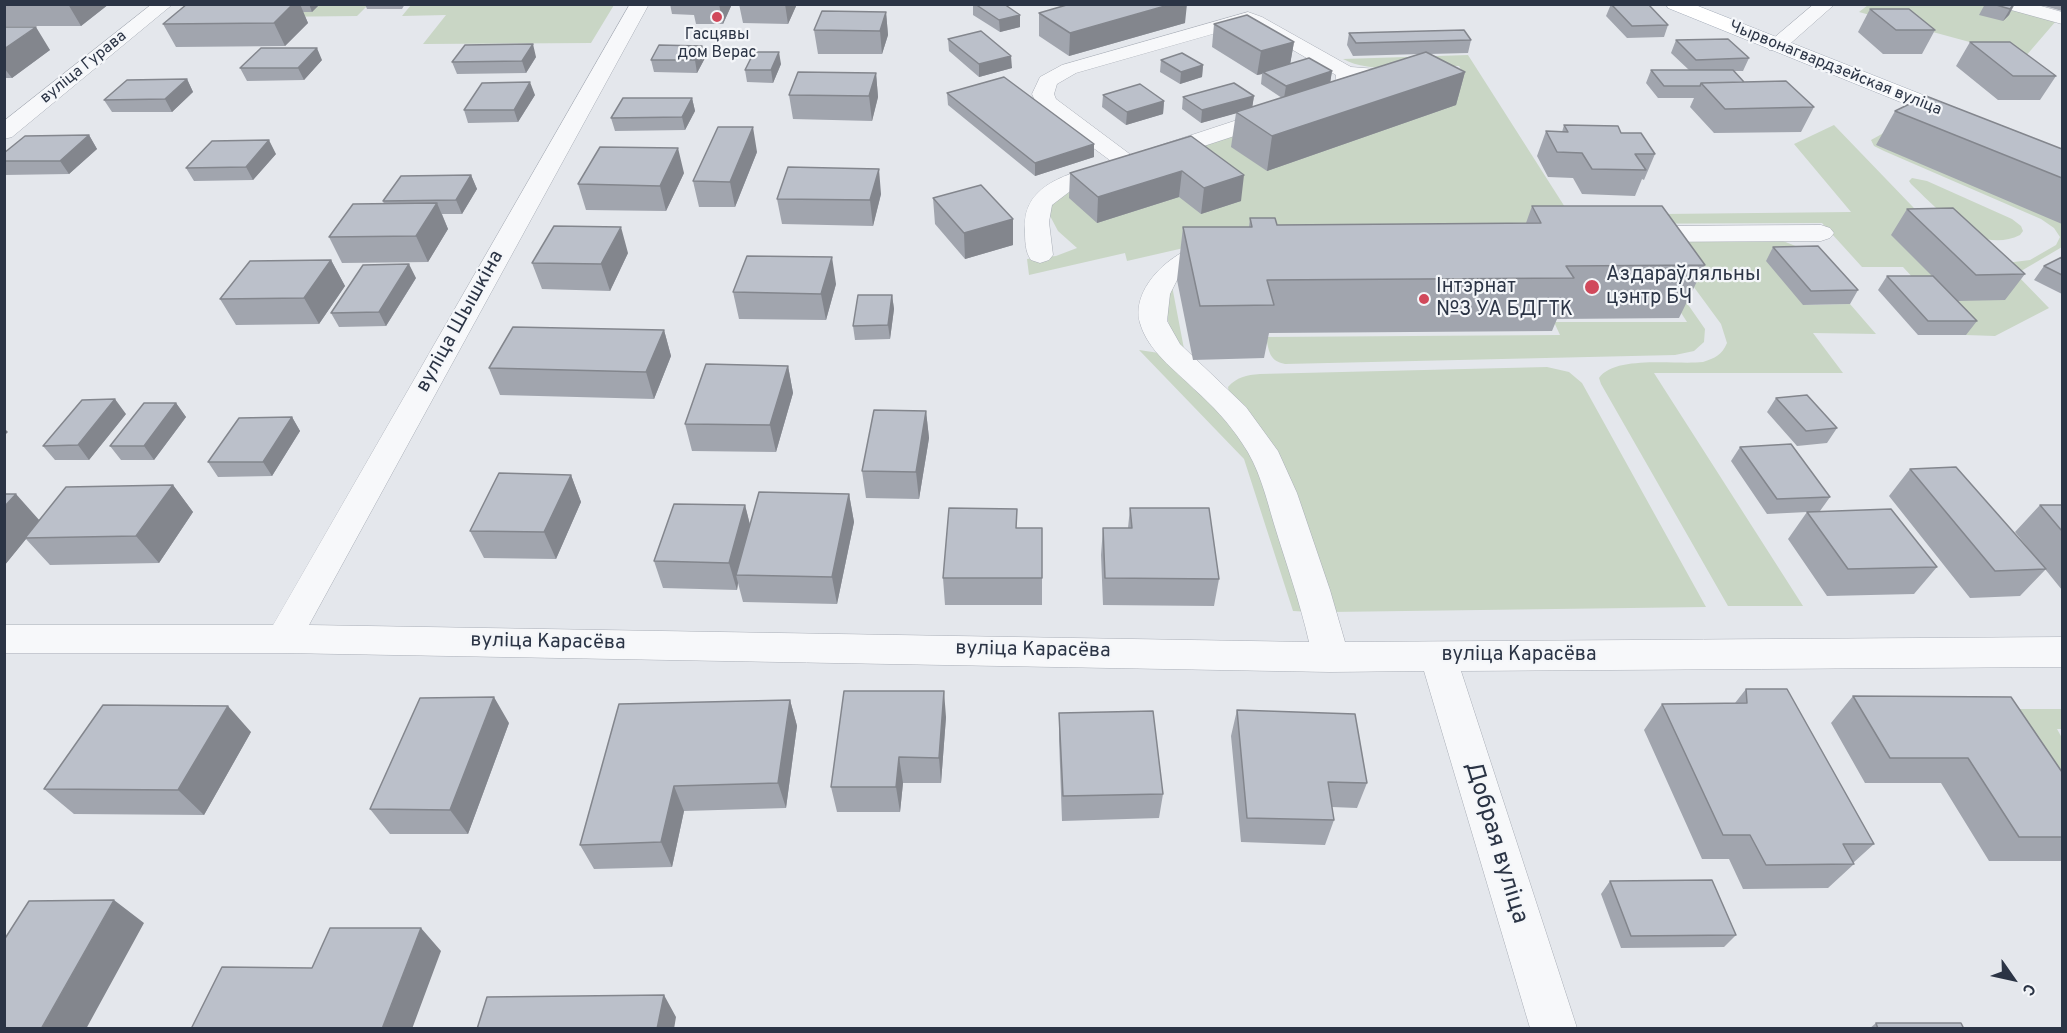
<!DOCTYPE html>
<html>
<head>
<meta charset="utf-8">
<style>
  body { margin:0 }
  #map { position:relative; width:2067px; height:1033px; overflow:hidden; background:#e4e7ec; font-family:Overpass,sans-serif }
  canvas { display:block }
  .frame { position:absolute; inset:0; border:6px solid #2b3445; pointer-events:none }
  .north { position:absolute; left:1983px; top:949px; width:60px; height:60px; -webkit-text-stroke:4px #f4f6f9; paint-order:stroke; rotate:124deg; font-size:16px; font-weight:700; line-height:24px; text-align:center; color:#2b3445 }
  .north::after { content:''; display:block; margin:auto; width:21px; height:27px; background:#2b3445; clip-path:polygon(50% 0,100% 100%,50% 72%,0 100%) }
</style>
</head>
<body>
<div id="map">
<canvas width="2067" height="1033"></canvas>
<div class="frame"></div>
<div class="north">С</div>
</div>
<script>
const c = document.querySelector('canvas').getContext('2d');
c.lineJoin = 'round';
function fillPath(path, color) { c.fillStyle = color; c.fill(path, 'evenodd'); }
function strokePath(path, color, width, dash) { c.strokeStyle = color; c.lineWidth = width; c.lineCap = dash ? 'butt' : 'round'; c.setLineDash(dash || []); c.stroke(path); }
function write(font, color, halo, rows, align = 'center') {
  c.font = font + ' Overpass,sans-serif'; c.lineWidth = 4.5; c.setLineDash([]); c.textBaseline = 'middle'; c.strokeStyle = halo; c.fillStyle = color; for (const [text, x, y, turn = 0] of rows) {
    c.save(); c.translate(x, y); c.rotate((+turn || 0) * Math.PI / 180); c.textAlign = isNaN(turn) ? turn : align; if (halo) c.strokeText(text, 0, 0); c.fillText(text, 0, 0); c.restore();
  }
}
fillPath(new Path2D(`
  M193,5H368L357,16L176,18Z
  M411,5V4L614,5L591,43L423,44L446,15L402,16Z
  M1868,5H1993L2056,21L2025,57L1859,12Z
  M1468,55L1570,215L1851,212L1794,144L1834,125L1938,233L2006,262H2014L2030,260L2056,245L2060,237L2054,228L2041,219L1884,151L1874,146L1871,140L1898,125L2062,183V247L2016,274L2049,308L1995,336L1966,335L1903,267H1862L1822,223L1310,225L1223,239L1127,261L1125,253L1029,275L1027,259L1056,256L1077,248L1058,231L1049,214L1051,206L1067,191L1336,101L1464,75L1459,66C1426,66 1372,75 1343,59Z
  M1912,178L1927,181L2012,219L2021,226L2023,231L2020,235C1977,256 1939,210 1911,184L1909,181Z
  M1668,241H1783L1798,247L1803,305L1850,304L1876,334L1813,333L1843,373H1654L1803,606H1728L1601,384L1599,378C1615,355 1676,365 1703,362C1715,358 1722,355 1727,343L1721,324L1666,249Z
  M1650,250L1705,329L1704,342L1694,351L1675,355L1285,364C1269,361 1269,351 1266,337L1560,335L1554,322H1687L1643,254Z
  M1172,286L1185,354C1167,324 1163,321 1172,286Z
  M1139,350L1159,353L1221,412L1255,460L1312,612L1293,611L1244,459Z
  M1547,367L1569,372L1582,383L1706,607L1330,612L1229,393L1228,387C1237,377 1246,375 1260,374Z
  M2014,709H2062V729H2057L2062,738V777Z`), '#c9d6c5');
const minor = new Path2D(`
  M152,4H173L12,137L4,139V121Z
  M630,4H649L309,625L1309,642C1300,602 1286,563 1274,524C1266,497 1259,467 1242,443C1229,423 1212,405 1194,389C1174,369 1148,351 1140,323C1128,281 1192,233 1229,243L1233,248L1229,253L1195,266L1177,280L1170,294L1167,321L1180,344L1246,407L1278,451L1297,493L1330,590L1345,642L2062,637V667L1461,671L1577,1028H1530L1424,671L1330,672L283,653H4V625H273Z
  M1814,4H1835L1783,50H1769L1766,46L1769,42Z
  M2002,4H2034L2062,12V24L2004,8Z
  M1248,12L1262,17L1351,67L1377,69L1380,73L1377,77L1357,79L1352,90L1338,102L1073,189L1052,205L1049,222L1053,255L1049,260L1040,263L1031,260C1025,252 1025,240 1025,229C1022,181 1075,173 1111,161L1038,107L1032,94L1040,77L1062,65ZM1248,24L1336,75L1335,83L1322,92L1131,155L1056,99L1054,94L1057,84L1076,73Z
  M1821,225L1830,228L1834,233L1830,238L1821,241L1637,242L1628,239L1624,234L1628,229L1637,226Z`);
const major = new Path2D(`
  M1666,4H1693L1966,112L1969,117L1966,122L1958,124L1950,122L1668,8Z`);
strokePath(minor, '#a9aeb7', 1);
strokePath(major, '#a3abb8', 1);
fillPath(minor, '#f7f8fa');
fillPath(major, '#fff');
fillPath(new Path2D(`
  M4,4H109L81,26H4Z
  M187,4H320L312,12H303L308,23L285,46L176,47L163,24Z
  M365,4H405L402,9H367Z
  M670,4H732L723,24H696L694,15L672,14Z
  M739,4H797L788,24L743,23Z
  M973,4H1004L1020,27L1000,32L973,15Z
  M1611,4L1668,25L1664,37L1627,38L1606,16Z
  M1985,4H2015L2009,15L2003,21L1979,15Z
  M2038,4H2062V11Z
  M1870,9L1935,30L1922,54H1883L1858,32Z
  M886,12L888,35L882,54H818L814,30Z
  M1039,13L1185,23L1069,56L1039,36Z
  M1214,24L1294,42L1290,64L1332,71L1330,82L1420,54L1353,56L1347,45L1349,33L1471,40L1468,53L1429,54L1465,72L1456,105L1267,171L1231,147L1236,113L1201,123L1182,109L1183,97L1254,96L1252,107L1282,98L1261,84L1262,74L1257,75L1212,47Z
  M4,27L50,50L12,78H4Z
  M948,39L1012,68L979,77L949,51Z
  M1676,40L1749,58L1743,71H1734L1744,82L1814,107L1801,132L1714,133L1690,107L1694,98H1658L1646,83L1651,70H1689L1671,53Z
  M1970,42L2056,76L2040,100H1998L1956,66Z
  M702,46L705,58L697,73L654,72L651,60Z
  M536,57L526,73L457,74L452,62Z
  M322,60L304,80L247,81L240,68Z
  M1161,60L1203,65L1202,77L1180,84L1160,72Z
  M781,64L773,83L747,82L745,70Z
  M876,73L878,97L872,121L793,119L789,95Z
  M187,79L193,92L172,112H112L104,100Z
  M947,93L1094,157L1035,176L948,105Z
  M535,95L518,122L468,123L464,110Z
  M1103,95L1164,101L1163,114L1126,125L1102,107Z
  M692,98L695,111L685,130L615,131L611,118Z
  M1895,111L2062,149V224L1876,145Z
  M1564,125L1621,133L1655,154L1644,180L1642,179L1635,196L1582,194L1573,178L1548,177L1537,156L1546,131L1562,132Z
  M89,135L97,149L69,174L4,175V153Z
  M1191,136L1241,201L1201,214L1179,197L1097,223L1069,198L1070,173Z
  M757,152L735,207H699L693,181Z
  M276,154L253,180L194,181L186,168Z
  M684,173L666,211L586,210L578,184Z
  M471,175L477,189L462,214H442L448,229L428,262L342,263L329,237L384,204L383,201Z
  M881,194L873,226L782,224L777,199Z
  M933,198L1013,219V245L965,259L935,224Z
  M1532,206L1705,265L1679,318L1557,319L1552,331L1269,333L1264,358L1193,360L1177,280L1183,227H1249L1250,218L1277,225L1526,223Z
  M1907,209L2025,274L2005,300L1958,301L1977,321L1966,335H1918L1878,290L1887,276H1932L1891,235Z
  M1773,247L1858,290L1850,304L1803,305L1766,261Z
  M628,253L610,291L542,289L532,263Z
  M2062,257V294L2034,280L2044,266Z
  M331,260L345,286L319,324L236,325L220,299Z
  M416,278L386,326L339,327L331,313Z
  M836,284L826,320L739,319L733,292Z
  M892,295L894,309L890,339L855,340L853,326Z
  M664,330L671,356L654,399L500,395L489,368Z
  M788,366L793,393L776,452L692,451L685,424Z
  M1776,398L1837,428L1827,443L1797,446L1767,412Z
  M176,403L186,417L154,460H121L110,446Z
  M926,411L929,438L919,499L866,498L862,471Z
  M126,414L89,460H55L43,446Z
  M292,417L300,431L272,476L218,477L208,462Z
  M1740,447L1830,497L1820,511L1937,567L1914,594L1827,596L1788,539L1807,512L1767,514L1731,461Z
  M1910,469L2046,569L2020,596L1970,598L1889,496Z
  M571,475L581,502L556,559L484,558L470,531Z
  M173,485L193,512L159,563L50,565L26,539L4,566V494L39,520Z
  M849,494L854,522L837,604L743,602L738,583L737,590L663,588L654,561L745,505L750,525Z
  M2040,505H2062V590L2015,532Z
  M1130,508L1219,579L1214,606L1103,605L1101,555L1103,528H1128Z
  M1017,528H1042V605H945L943,578Z
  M1746,689L1874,844L1853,863L1854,864L1828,888L1743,889L1729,859H1702L1644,730L1662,704L1735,703Z
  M1853,696L2062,772V861H1989L1941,783H1865L1831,723Z
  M790,700L797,726L786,808L684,811L672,867L594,869L580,845Z
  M1237,710L1367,783L1357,808L1332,807L1334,820L1325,845L1241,842L1231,736Z
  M1059,713L1163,794L1159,818L1062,821L1059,739Z
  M946,717L941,783H903L900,812H837L831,787Z
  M509,723L468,834H390L370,809Z
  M251,732L204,815L74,814L44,789Z
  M1610,881L1736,935L1724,947L1621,948L1601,894Z
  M1876,1023L1964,1029H1869Z`), '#a1a5ae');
fillPath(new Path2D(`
  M68,4H109L81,26Z
  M293,4H300L308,23L285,46L274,23Z
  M309,4H320L312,12Z
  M719,4H732L723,24Z
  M785,4H797L788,24Z
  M1172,4H1187L1185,23L1069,56L1070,33Z
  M2014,4L2009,15L2003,21L2010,9Z
  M886,12L888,35L882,54L880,31Z
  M1020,15V27L1000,32L999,20Z
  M36,27L50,50L12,78L4,68V49Z
  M1294,42L1290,65L1263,72L1262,74L1257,75L1261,51Z
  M533,44L536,57L526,73L522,61Z
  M702,46L705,58L697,73L695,60Z
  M317,48L322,60L304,80L298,68Z
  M779,52L781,64L773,83L771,70Z
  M1011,56L1012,68L979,77V64Z
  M1203,65L1202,77L1180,84L1181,72Z
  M1332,71L1330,84L1284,98L1286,86Z
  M1465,72L1456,105L1267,171L1272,136Z
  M876,73L878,97L872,121L869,96Z
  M187,79L193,92L172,112L165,99Z
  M530,82L535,95L518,122L514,110Z
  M1254,96L1252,109L1201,123L1202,110Z
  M692,98L695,111L685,130L682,117Z
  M1164,101L1163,114L1126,125L1127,112Z
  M753,127L757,152L735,207L730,182Z
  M89,135L97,149L69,174L60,161Z
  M269,140L276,154L253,180L246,167Z
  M1094,144V157L1035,176V163Z
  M678,148L684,173L666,211L660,186Z
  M879,169L881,194L873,226L870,200Z
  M1182,171L1179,197L1097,223L1098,197Z
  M471,175L477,189L462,214L456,200Z
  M1244,175L1241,201L1201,214L1204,188Z
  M437,203L448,229L428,262L416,236Z
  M1013,219V245L965,259L964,233Z
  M621,227L628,253L610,291L601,264Z
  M832,257L836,284L826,320L821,294Z
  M331,260L345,286L319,324L304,298Z
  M409,264L416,278L386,326L379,312Z
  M892,295L894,309L890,339L888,325Z
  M664,330L671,356L654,399L646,372Z
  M788,366L793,393L776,452L770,425Z
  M115,399L126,414L89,460L78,445Z
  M176,403L186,417L154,460L144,446Z
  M926,411L929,438L919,499L916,472Z
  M292,417L300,431L272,476L263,462Z
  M4,428L8,432L4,436Z
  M571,475L581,502L556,559L544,532Z
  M173,485L193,512L159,563L136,536Z
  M16,494L40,521L25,538L26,539L4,566V507Z
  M849,494L854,522L837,604L832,577Z
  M745,505L752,533L736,575L738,583L737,590L729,563Z
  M944,691L946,717L941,783L939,758Z
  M494,697L509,723L468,834L450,810Z
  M790,700L797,726L786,808L778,783Z
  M228,706L251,732L204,815L178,790Z
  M899,757L903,783L900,812L896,787Z
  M674,786L684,811L672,867L661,842Z
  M114,900L144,923L86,1029H41Z
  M421,928L441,951L412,1029H382Z
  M664,995L676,1017L674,1029H657Z`), '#83868d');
const building = new Path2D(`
  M187,4H293L274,23L163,24Z
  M975,4H1004L1020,15L999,20Z
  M1070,4H1172L1070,33L1039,13Z
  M1611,4H1648L1668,25L1632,26Z
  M1993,4H2014L2010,9Z
  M1870,9H1909L1935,30H1896Z
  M822,11L886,12L880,31L814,30Z
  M1247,15L1294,42L1261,51L1214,24Z
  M4,27H36L4,49Z
  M1464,30L1471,40L1356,43L1349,33Z
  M981,31L1011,56L979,64L948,39Z
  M1728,39L1749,58L1696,60L1676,40Z
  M1970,42H2010L2056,76H2013Z
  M533,44L522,61L452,62L465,45Z
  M659,45L702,46L695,60H651Z
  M261,48H317L298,68H240Z
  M754,52H779L771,70H745Z
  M1426,52L1465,72L1272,136L1236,112Z
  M1182,53L1203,65L1181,72L1161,60Z
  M1309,58L1332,71L1286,86L1263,72Z
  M1651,70H1733L1744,82L1701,83L1700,86H1664Z
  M798,72L876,73L869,96L789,95Z
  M1004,77L1094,144L1035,163L947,93Z
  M187,79L165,99L104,100L127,80Z
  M1786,81L1814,107L1725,109L1701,83Z
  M530,82L514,110H464L482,83Z
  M1234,83L1254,96L1202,110L1183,97Z
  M1140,84L1164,101L1127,112L1103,95Z
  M1926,96L2062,149V178L1895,111Z
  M623,98H692L682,117L611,118Z
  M1564,125L1618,126L1621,133H1641L1655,154H1635L1646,170L1592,169L1582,153L1557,152L1546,131L1568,132Z
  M718,127H753L730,182L693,181Z
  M89,135L60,161H4V153L25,136Z
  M1191,136L1244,175L1204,188L1182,171L1098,197L1070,173Z
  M269,140L246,167L186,168L212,141Z
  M600,147L678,148L660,186L578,184Z
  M788,167L879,169L870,200L777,199Z
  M471,175L456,200L383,201L401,176Z
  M981,185L1013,219L964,233L933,198Z
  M437,203L416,236L329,237L353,204Z
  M1532,206H1662L1705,265L1566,266L1574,278L1267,280L1274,305L1200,306L1183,227H1252L1250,218H1275L1277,225L1541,223Z
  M1953,208L2025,274L1976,275L1907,209Z
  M554,226L621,227L601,264L532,263Z
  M1818,246L1858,290L1811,291L1773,247Z
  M747,256L832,257L821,294L733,292Z
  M2062,257V275L2044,266Z
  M331,260L304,298L220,299L250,261Z
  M409,264L379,312L331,313L363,265Z
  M1887,276H1933L1977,321H1928Z
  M858,295H892L888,325L853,326Z
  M513,327L664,330L646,372L489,368Z
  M706,364L788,366L770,425L685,424Z
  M1807,395L1837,428L1806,431L1776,398Z
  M115,399L78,445L43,446L82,400Z
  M144,403H176L144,446H110Z
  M874,410L926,411L916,472L862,471Z
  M292,417L263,462H208L239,418Z
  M1791,444L1830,497L1777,499L1740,447Z
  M1956,467L2046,569L1995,571L1910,469Z
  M499,473L571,475L544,532L470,531Z
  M173,485L136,536L25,538L66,487Z
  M759,492L849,494L832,577L736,575Z
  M4,494H16L4,507Z
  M674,504L745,505L729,563L654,561Z
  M2040,505H2062V531Z
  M949,508L1017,509L1016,528H1042V578H943Z
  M1130,508H1209L1219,579L1105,578L1103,528H1132Z
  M1891,509L1937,567L1848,569L1807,512Z
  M1746,689H1787L1874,844H1843L1854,864L1766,865L1750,835H1723L1662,704L1747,703Z
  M844,691H944L939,758L899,757L896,787H831Z
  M1853,696L2011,697L2062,772V837H2019L1968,758H1890Z
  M494,697L450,810L370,809L420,698Z
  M790,700L778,783L674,786L661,842L580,845L619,704Z
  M103,705L228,706L178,790L44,789Z
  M1237,710L1355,714L1367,783L1328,782L1334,820L1247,818Z
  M1153,711L1163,794L1063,796L1059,713Z
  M1712,880L1736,935L1631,936L1610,881Z
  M114,900L41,1029H4V940L29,901Z
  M330,928H421L382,1029H191L222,967L312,968Z
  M664,995L657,1029H477L487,997Z
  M1876,1023H1961L1964,1029H1878Z`);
fillPath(building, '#bbc0ca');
strokePath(building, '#83868d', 1.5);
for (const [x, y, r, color] of [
  [717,17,6,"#d1495b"],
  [1592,287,8,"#d1495b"],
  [1424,299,6,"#d1495b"]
]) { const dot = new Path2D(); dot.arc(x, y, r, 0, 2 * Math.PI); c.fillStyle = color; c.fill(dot); strokePath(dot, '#f4f6f9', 2); }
write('16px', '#2b3445', '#f4f6f9', [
  ["Гасцявы",717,36],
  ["дом Верас",717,54]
]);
write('16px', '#2b3445', '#f4f6f9', [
  ["вуліца Гурава",84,68,-39],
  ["Чырвонагвардзейская вуліца",1835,69,22]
]);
write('20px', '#2b3445', '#f4f6f9', [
  ["Аздараўляльны",1606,276],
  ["цэнтр БЧ",1606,299],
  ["Інтэрнат",1436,288],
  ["№3 УА БДГТК",1436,311]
], 'left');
write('20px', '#2b3445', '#f4f6f9', [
  ["вуліца Шышкіна",461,322,-61],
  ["вуліца Карасёва",548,643,1],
  ["вуліца Карасёва",1033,651,1],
  ["вуліца Карасёва",1519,656]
]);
write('24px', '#2b3445', '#f4f6f9', [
  ["Добрая вуліца",1495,843,73]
]);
</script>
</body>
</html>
